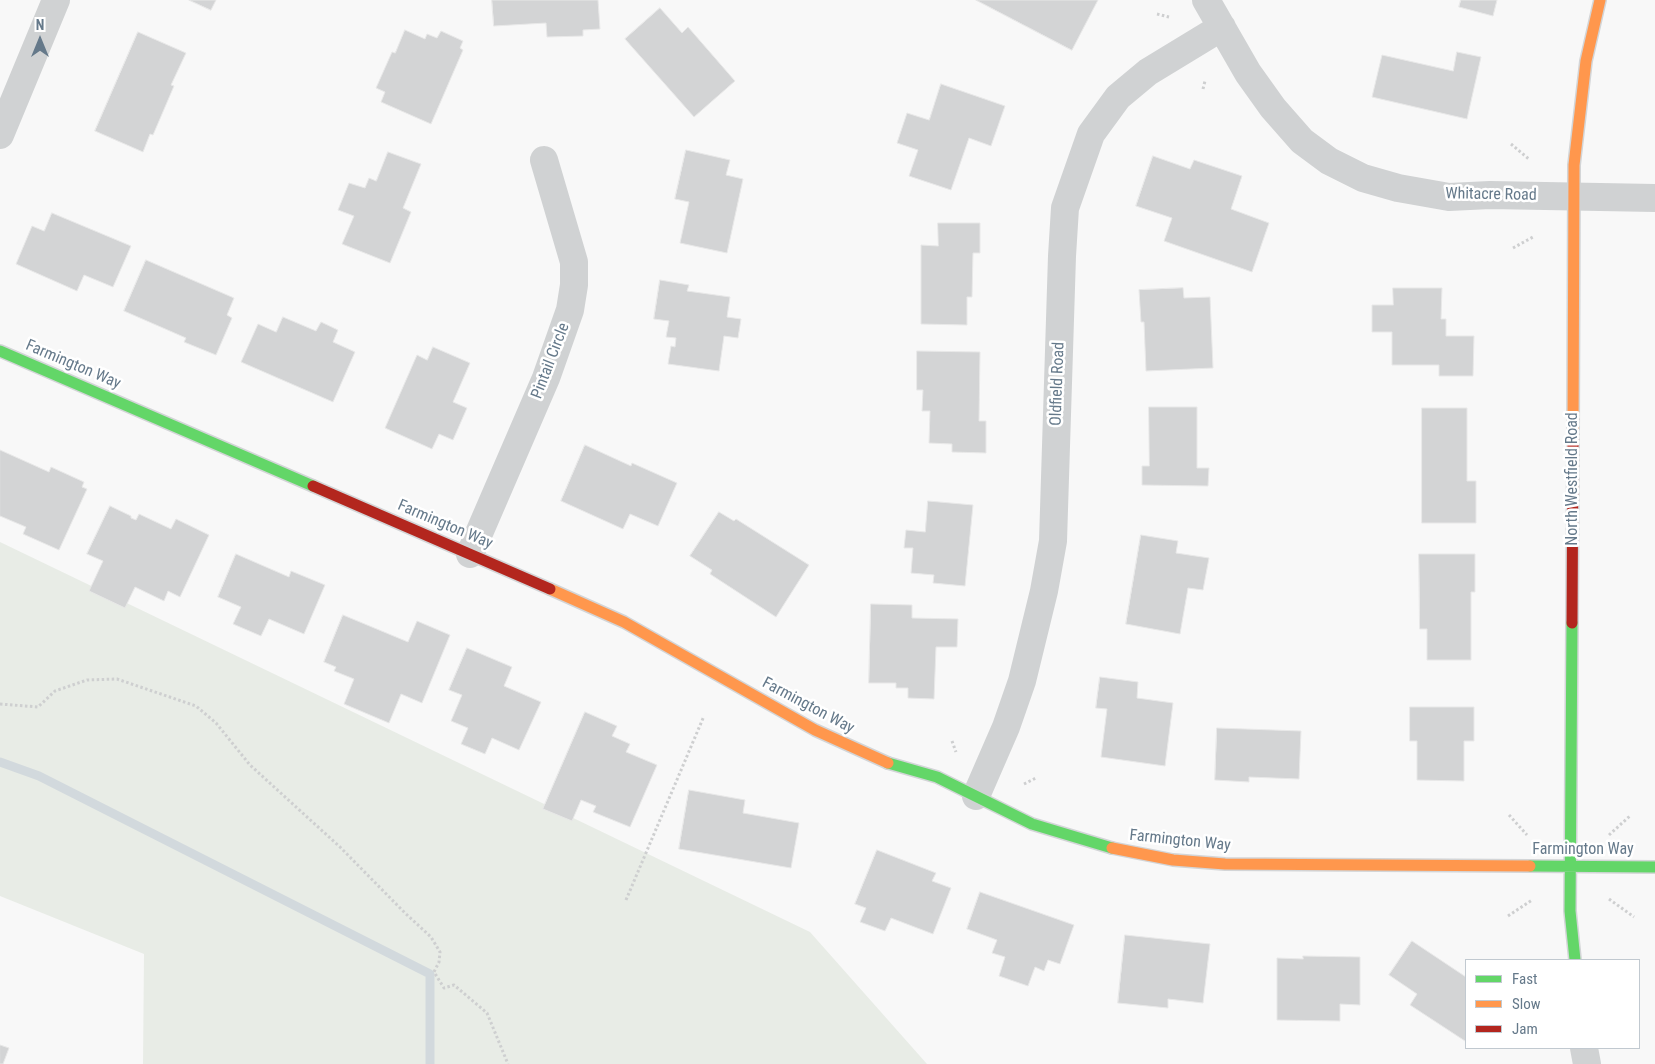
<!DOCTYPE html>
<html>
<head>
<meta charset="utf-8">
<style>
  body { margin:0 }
  #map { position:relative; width:1655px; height:1064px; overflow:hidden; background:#f8f8f8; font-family:"Roboto Condensed",sans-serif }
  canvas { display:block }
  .legend { position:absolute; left:1465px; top:959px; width:175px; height:90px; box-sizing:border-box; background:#fff; border:1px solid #c1c9d0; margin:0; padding:6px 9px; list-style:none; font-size:15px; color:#65798a }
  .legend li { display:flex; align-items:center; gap:10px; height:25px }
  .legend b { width:25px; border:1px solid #c1c9d0 }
  .north { position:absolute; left:15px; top:15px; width:50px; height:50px; -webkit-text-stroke:4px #fff; paint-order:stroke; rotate:0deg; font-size:14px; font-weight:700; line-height:20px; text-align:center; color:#65798a }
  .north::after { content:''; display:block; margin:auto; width:18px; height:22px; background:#65798a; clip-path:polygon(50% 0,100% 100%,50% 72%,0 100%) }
</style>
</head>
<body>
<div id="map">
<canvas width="1655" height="1064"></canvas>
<ul class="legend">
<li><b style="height:6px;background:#63d668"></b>Fast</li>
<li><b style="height:6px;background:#ff974d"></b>Slow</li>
<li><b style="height:6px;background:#b3261e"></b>Jam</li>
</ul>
<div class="north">N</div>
</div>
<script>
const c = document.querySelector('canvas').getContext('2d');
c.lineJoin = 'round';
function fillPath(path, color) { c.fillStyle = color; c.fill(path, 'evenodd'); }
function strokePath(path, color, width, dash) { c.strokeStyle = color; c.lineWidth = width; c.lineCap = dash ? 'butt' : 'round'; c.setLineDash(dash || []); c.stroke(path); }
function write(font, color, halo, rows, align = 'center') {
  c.font = font + ' "Roboto Condensed",sans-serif'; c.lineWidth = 5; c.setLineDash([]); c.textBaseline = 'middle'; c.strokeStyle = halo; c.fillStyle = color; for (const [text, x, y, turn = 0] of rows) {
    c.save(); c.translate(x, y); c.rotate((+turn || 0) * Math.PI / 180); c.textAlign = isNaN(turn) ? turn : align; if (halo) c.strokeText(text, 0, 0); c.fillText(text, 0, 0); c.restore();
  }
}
fillPath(new Path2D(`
  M0,542L810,932L927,1064H143L144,954L0,896Z`), '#e8ece6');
strokePath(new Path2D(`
  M0,762L39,776L430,974V1064`), '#d2d9dd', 9);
const building = new Path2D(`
  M189,0H216L211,10Z
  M492,0H598L600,29L583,30V36L547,37L546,23L494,26Z
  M976,0H1098L1072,50Z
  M1461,0H1497L1493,16L1459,7Z
  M660,8L682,33L688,27L735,81L694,117L625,39Z
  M405,30L425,39L427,34L437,38L441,31L463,41L460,48L463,50L431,124L381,102L385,92L376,88L392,52L395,53Z
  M138,32L186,53L171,85L174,86L153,135L150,134L143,152L95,131Z
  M1457,52L1481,57L1467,119L1372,97L1382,55L1453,71Z
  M941,84L1005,106L991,146L969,138L951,190L909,176L918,150L897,143L907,113L929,120Z
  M686,150L730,160L726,175L743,179L727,253L680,243L689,202L675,199Z
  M388,152L421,164L403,208L411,212L390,263L342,244L354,216L338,210L349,183L365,188L369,178L376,181Z
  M1153,156L1190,169L1194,160L1242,176L1231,209L1269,223L1252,272L1164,241L1172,218L1136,206Z
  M52,213L131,246L113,287L84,275L77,291L16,264L32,226L44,231Z
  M938,223H980V253H973L972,297H967V325L921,324V245L938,246Z
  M146,260L234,298L227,315L232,318L216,355L184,342L186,338L124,311Z
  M660,280L689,285L687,291L730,297L727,317L741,319L738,338L724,336L719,371L668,364L671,346L675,347L676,338L666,337L669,321L654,319Z
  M1183,288L1184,298L1210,297L1213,368L1146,371L1144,322H1141L1139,290Z
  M1393,288H1442L1441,319H1446V336H1474L1473,376H1439V365H1392V332H1372V305H1393Z
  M283,317L316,331L321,322L338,330L333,342L355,352L333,402L241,362L258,324L276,332Z
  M433,347L470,363L453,402L467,408L453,440L439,434L432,449L385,428L417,355L427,360Z
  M917,351L980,352L979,421H986V453L952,452V444L929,443L930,411H922L923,390H917Z
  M1149,407H1197V468H1209L1208,486L1142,485V466H1149Z
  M1422,408H1467V481H1476V523H1422Z
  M585,445L631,466L632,463L677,483L658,526L630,514L623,529L561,501Z
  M0,450L49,472L51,467L84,482L82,487L87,489L59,550L23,534L26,527L0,516Z
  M928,501L973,505L965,586L933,583L934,575L911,573L913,548H904L906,530L925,532Z
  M110,506L131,516V518L136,520L139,514L171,529L176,519L209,535L180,597L168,591L164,601L135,587L125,608L89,591L103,561L87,554Z
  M719,512L734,521L736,519L809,565L776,617L710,574L712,570L690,556Z
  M1141,535L1178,541L1176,553L1209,558L1203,590L1188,588L1180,634L1126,624Z
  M236,554L289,577L291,571L325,585L304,634L269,619L261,636L233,624L241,607L218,597Z
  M1419,554H1475V592H1471V660H1427V629H1420Z
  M871,604L912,605V618L958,619L957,647H936L934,699L908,698V688H896V683H869Z
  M343,615L408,642L417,621L450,635L422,703L401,694L389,723L344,704L354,679L334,671L336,667L324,662Z
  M467,648L512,667L504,686L541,702L519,750L492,738L485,754L461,744L468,728L451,721L462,695L449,690Z
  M1100,677L1138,682L1137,698L1173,703L1165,766L1101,757L1107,709L1096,708Z
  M1410,707H1474V741H1464V781L1417,780V741H1410Z
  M585,712L617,726L612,736L630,744L626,752L657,765L630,827L593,812L596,806L581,800L572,821L543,809Z
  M1217,728L1301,731L1299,779L1249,777V782L1215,780Z
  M689,790L745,800L743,813L799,823L791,868L679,849Z
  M877,850L936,873L932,881L951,888L933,934L891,918L885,931L860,922L866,908L855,904Z
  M980,892L1074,925L1060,964L1048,960L1044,971L1035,967L1028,986L999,976L1005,957L992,953L997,940L967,929Z
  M1125,935L1210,944L1203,1003L1168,999V1008L1118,1003Z
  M1412,941L1466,977V1038L1465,1041L1410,1005L1417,994L1389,975Z
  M1303,956L1360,957V1005L1340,1004V1021L1277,1020V958L1303,959Z
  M0,1045L9,1048L3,1064H0Z`);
fillPath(building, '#d3d4d5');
strokePath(building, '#e8e8e8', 1);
const fast = new Path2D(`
  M0,351L313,486
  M1572,623L1570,911L1575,960
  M888,763L937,777L1032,824L1112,848
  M1530,866L1655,867`);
const slow = new Path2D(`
  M1573,433L1574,165L1586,61L1600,0
  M550,589L624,622L815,730L888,763
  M1112,848L1173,860L1225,864L1530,866`);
const jam = new Path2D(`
  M313,486L550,589
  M1572,623L1573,433`);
strokePath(fast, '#d3d5d7', 14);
strokePath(slow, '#d3d5d7', 14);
strokePath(jam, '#d3d5d7', 14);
strokePath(new Path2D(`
  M1157,14L1169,17
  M1203,89L1205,81
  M1511,144L1530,160
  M1513,248L1533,237
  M0,704L38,707L55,691L87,680L117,679L196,706L216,723L250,765L340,847L405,913L431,937L440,952L439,962L434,972L444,988L454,985L487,1013L508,1064
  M952,741L956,752
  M1024,784L1036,778
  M1509,815L1527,835
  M1609,835L1631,815
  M1609,899L1634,917
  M626,900L704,716
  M1508,916L1532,900`), '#cecfd0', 3, [2.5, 2.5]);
strokePath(new Path2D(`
  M1206,0L1248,73L1273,108L1302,141L1329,161L1363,178L1398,188L1449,197L1490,195L1655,198
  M0,135L56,0
  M470,554L546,378L570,310L574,285V262L544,160
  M976,796L1006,727L1022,681L1044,591L1053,541L1062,256L1065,208L1091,134L1118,97L1148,72L1222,27
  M1584,1048L1587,1064`), '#d0d2d3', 28);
strokePath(fast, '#63d668', 11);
strokePath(slow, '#ff974d', 11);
strokePath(jam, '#b3261e', 11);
write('16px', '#65798a', '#fff', [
  ["Whitacre Road",1491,195,1],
  ["Pintail Circle",551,361,-69],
  ["Farmington Way",73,365,23],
  ["Oldfield Road",1058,384,-88],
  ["North Westfield Road",1573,479,-90],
  ["Farmington Way",445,525,23],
  ["Farmington Way",808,706,28],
  ["Farmington Way",1180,841,6],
  ["Farmington Way",1583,850]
]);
</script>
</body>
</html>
